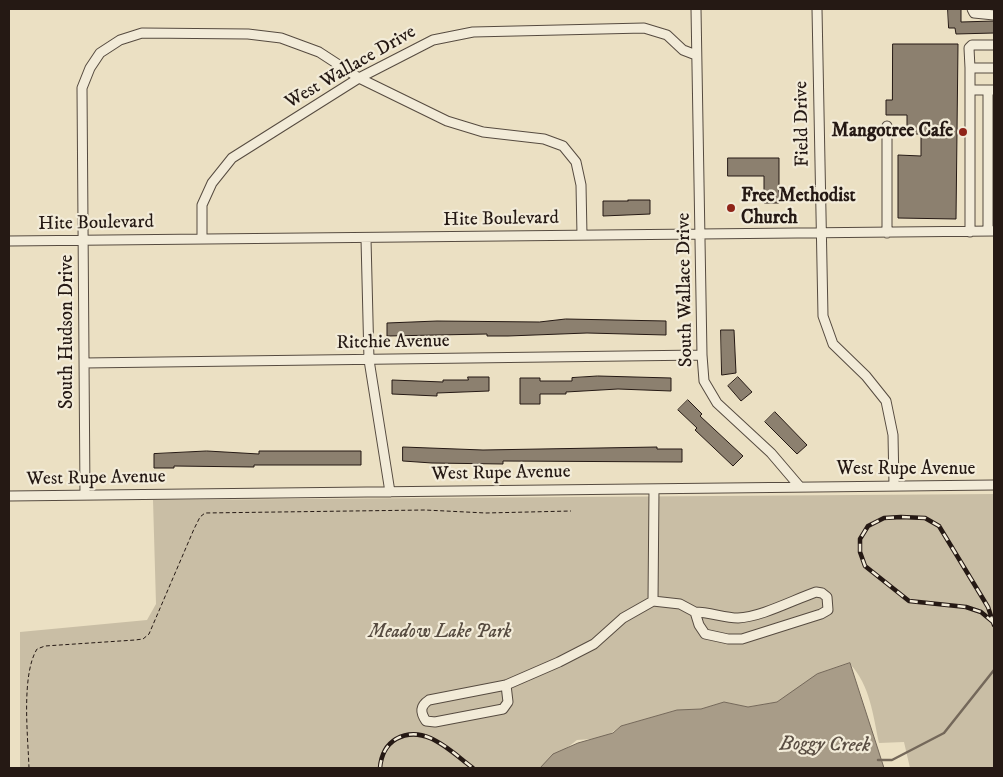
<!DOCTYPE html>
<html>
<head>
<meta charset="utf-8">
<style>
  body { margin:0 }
  #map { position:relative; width:1003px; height:777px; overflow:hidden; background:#ebe0c3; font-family:"IM FELL DW Pica",serif }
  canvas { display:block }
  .frame { position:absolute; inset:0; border:10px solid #251914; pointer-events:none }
</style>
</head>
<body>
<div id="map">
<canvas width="1003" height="777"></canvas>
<div class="frame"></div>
</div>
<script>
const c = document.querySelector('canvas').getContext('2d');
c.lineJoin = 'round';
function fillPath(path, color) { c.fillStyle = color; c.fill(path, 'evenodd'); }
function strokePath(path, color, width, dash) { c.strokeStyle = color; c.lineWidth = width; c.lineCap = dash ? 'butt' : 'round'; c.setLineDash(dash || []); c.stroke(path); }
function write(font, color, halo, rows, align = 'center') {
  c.font = font + ' "IM FELL DW Pica",serif'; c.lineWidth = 4.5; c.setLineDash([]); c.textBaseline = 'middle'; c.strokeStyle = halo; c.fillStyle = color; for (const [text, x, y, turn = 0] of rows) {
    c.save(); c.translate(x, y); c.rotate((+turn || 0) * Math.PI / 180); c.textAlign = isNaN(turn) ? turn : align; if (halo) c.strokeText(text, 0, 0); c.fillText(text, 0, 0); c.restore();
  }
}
fillPath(new Path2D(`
  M994,494V768H910L904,742L879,743C873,715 870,685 850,664L803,686L777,702L748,707L724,702L701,709L677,710L621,726L604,738L577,740L541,768H20V632L147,620L156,604L153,500Z`), '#c9bea5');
const water = new Path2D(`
  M850,663L884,768H540L553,754L578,743L613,733L621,726L677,710L701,709L724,702L748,707L777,702L817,674Z`);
fillPath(water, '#a89c88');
strokePath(water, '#74685a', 1);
strokePath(new Path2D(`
  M878,760H892L944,733L994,670`), '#74685a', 2.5);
const building = new Path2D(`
  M948,9H961V22L994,21V33L956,34L955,28H949Z
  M893,44H958L956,219L898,218V155L921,156V134H907V115H886V100H892Z
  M728,158H779V203H764V176H728Z
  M628,200H650V214L603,216V201H628Z
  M566,319L666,321V335L587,333L508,336H487V334L387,336V323L437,321L539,322Z
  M721,330H734L736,373L722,375Z
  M598,376L671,378V391L618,389L566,392V394H540V404H520V378H540V381H572V378Z
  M468,377H489V391L437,393V396L392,394V380L443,382V380H468Z
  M738,377L752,392L741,401L728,386Z
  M688,400L702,414L700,416L743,456L733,466L695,430L697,428L678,410Z
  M775,412L807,445L797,454L765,422Z
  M403,447L483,450L657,447V449H682V462L503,461V464L432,463L403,461Z
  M207,451L259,454V451H361V465H254V467L174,466V468H154V454Z`);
fillPath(building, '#8c806f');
strokePath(building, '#251914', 1);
const minor = new Path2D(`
  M696,9L702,355L704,381L717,403L771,453L800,487
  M817,9L823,316L833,344L866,376L886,401L893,435L894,485
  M972,9L974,13L994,15
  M970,68L969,48L972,45H994
  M994,68H970V90H994
  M970,90V232
  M988,231V90
  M887,233V126
  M202,239V205L212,183L232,158L359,78L433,40L473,32L644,28L667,35L683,50L696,55
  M366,239L369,360L390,492
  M9,241L994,231
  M84,363L702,355
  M85,495L82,88L90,68L100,53L120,40L142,33L248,34L281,38L319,52L359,78L447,121L483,132L544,139L563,146L576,162L581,185L582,235
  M9,496L994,485
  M816,592L822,593L827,597L828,610L821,614L742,639H728L705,634L699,625L695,612C710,612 724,618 738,618C761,617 793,600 816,592Z
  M653,601L680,604L695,612
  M506,685L508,702L503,709L435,722L426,721C420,712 420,706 429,700L506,685L559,662L594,644L623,618L653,601L654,489`);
strokePath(minor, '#564b40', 11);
strokePath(new Path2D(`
  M29,768C28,737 21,675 37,649L45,646L135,640L143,639L149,634L194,529L200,517L205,513L425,510L486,513L571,511`), '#251914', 1, [4, 2.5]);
strokePath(minor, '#f2ebd8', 9);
const rail = new Path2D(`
  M993,622L981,612L966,607L909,601L865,566L860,552V539L868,526L884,518L901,517L925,518L939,526L988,607L994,625
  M380,768C381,756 386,745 396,739C425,723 451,752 473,768`);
strokePath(rail, '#251914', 4.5);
strokePath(rail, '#f2ebd8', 2.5, [8]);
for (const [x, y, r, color] of [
  [963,132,5,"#8f2418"],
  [731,208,5,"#8f2418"]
]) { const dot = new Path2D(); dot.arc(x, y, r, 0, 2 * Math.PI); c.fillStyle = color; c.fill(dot); strokePath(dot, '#f2ebd8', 2); }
write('19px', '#251914', '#f2ebd8', [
  ["West Wallace Drive",351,68,-30],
  ["Field Drive",803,124,-91],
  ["Hite Boulevard",501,220,-1],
  ["Hite Boulevard",96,224,-1],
  ["South Wallace Drive",686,290,-91],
  ["South Hudson Drive",68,332,-90],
  ["Ritchie Avenue",393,343,-1],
  ["West Rupe Avenue",906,470],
  ["West Rupe Avenue",501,474,-1],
  ["West Rupe Avenue",96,479,-1]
]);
write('bold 19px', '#251914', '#f2ebd8', [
  ["Mangotree Cafe",953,132],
  ["Free Methodist",741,197,"left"],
  ["Church",741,219,"left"]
], 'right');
write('italic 19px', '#564b40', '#f2ebd8', [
  ["Meadow Lake Park",440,633]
]);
write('italic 20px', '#594d42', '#f2ebd8', [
  ["Boggy Creek",825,746,1]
]);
</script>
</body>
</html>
